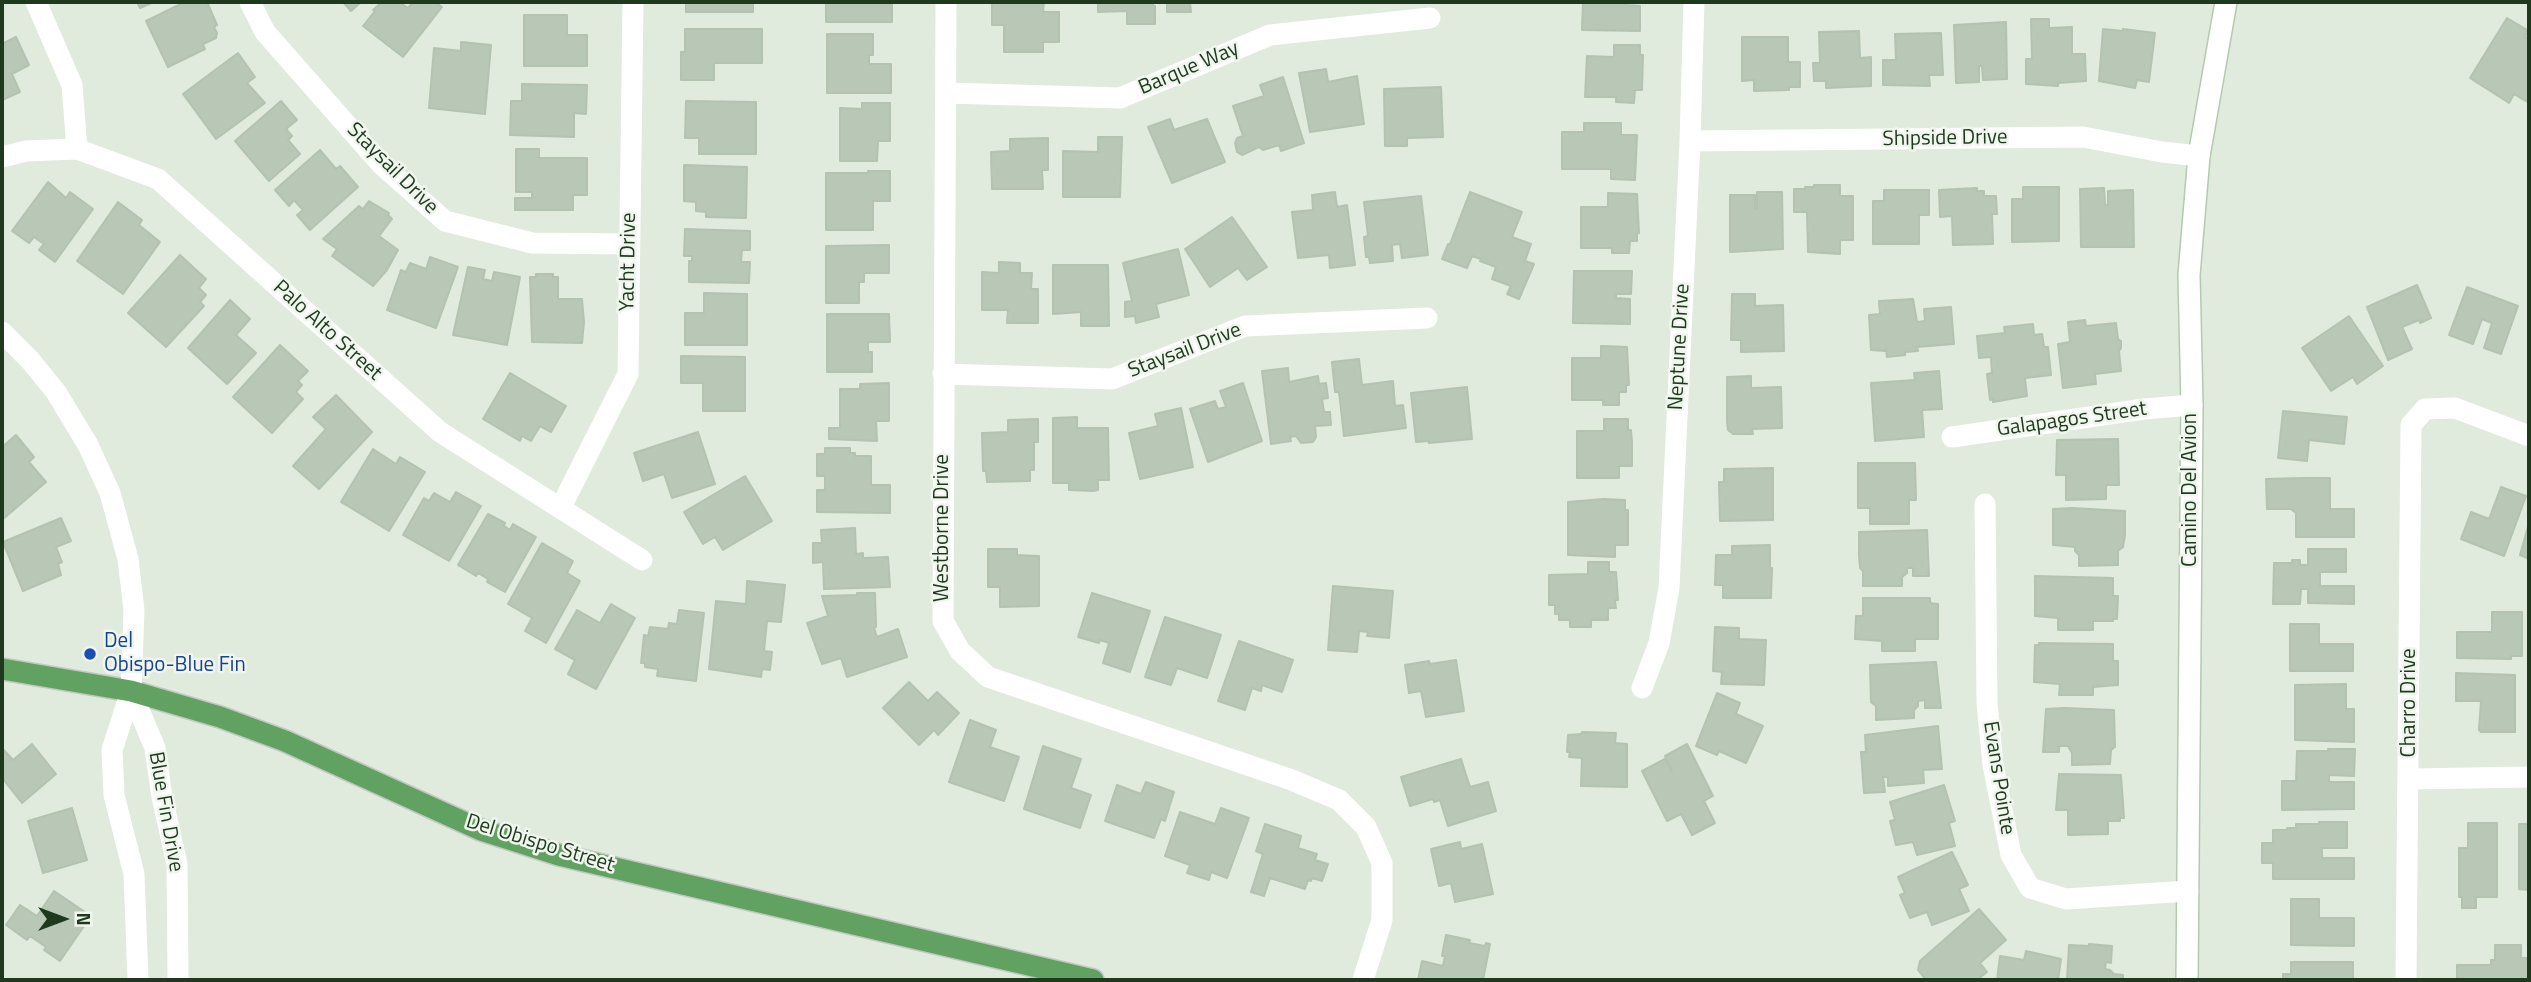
<!DOCTYPE html>
<html>
<head>
<meta charset="utf-8">
<style>
  body { margin:0 }
  #map { position:relative; width:2531px; height:982px; overflow:hidden; background:#e0eadd; font-family:"Titillium Web",sans-serif }
  canvas { display:block }
  .frame { position:absolute; inset:0; border:4px solid #1f391f; pointer-events:none }
  .north { position:absolute; left:28px; top:884px; width:70px; height:70px; -webkit-text-stroke:5px #f0f6ee; paint-order:stroke; rotate:90deg; font-size:19px; font-weight:700; line-height:28px; text-align:center; color:#1f391f }
  .north::after { content:''; display:block; margin:auto; width:24px; height:32px; background:#1f391f; clip-path:polygon(50% 0,100% 100%,50% 72%,0 100%) }
</style>
</head>
<body>
<div id="map">
<canvas width="2531" height="982"></canvas>
<div class="frame"></div>
<div class="north">N</div>
</div>
<script>
const c = document.querySelector('canvas').getContext('2d');
c.lineJoin = 'round';
function fillPath(path, color) { c.fillStyle = color; c.fill(path, 'evenodd'); }
function strokePath(path, color, width, dash) { c.strokeStyle = color; c.lineWidth = width; c.lineCap = dash ? 'butt' : 'round'; c.setLineDash(dash || []); c.stroke(path); }
function write(font, color, halo, rows, align = 'center') {
  c.font = font + ' "Titillium Web",sans-serif'; c.lineWidth = 5; c.setLineDash([]); c.textBaseline = 'middle'; c.strokeStyle = halo; c.fillStyle = color; for (const [text, x, y, turn = 0] of rows) {
    c.save(); c.translate(x, y); c.rotate((+turn || 0) * Math.PI / 180); c.textAlign = isNaN(turn) ? turn : align; if (halo) c.strokeText(text, 0, 0); c.fillText(text, 0, 0); c.restore();
  }
}
const building = new Path2D(`
  M137,2H154L140,8Z
  M185,2H207L217,25L214,27L217,33L216,38L203,44L205,49L168,67L146,21Z
  M343,2H361L351,11Z
  M382,2H399L408,8L413,2H435L442,7L403,57L363,26L375,11L373,10Z
  M686,2H753V12H686Z
  M826,2H892V22H826Z
  M992,2H1044L1043,12H1059V42H1043V52H1004V25H992Z
  M1098,2H1153V6H1155V24H1127V11L1098,12Z
  M1167,2H1190L1191,12H1167Z
  M1583,2H1642H1626V5L1640,6V31L1582,30Z
  M524,15H567V35H587V66H524Z
  M2507,18L2529,31L2525,37L2529,40V103L2514,94L2509,103L2470,78Z
  M2031,19H2049V28L2072,27V54H2085L2086,81L2058,83V86L2026,84V59H2032Z
  M2006,22L2007,79L1983,80L1982,66H1979V82L1956,83L1954,25Z
  M685,29H762V63H714V80H681V52H685Z
  M2103,29L2123,31V29L2155,33L2149,82L2137,80L2135,88L2099,81Z
  M1859,31L1860,58L1871,57V86L1826,88V81H1814L1813,63H1820L1819,32Z
  M1941,33L1943,75H1929L1930,86L1883,85V60H1896L1895,34Z
  M827,34H873V55H869V64H891V93H827Z
  M16,37L29,65L12,74L20,92L2,100V44Z
  M1742,37H1788V62H1800V87H1789V90L1754,91V80L1742,81Z
  M461,42L491,45L485,114L429,108L434,48L461,51Z
  M1614,45H1640V55H1643L1642,90H1635L1634,103L1616,102V97H1585L1587,56L1614,57Z
  M238,53L255,77L247,83L265,103L216,139L183,94Z
  M1326,69L1328,82L1357,76L1364,124L1310,132L1299,73Z
  M1283,77L1304,143L1281,151L1279,145L1263,150L1259,147L1242,155L1237,152L1235,143L1237,138L1243,136L1233,106L1264,96L1260,85Z
  M522,84L587,85L586,114L574,113V137L510,135L511,101H522Z
  M1441,87L1443,137L1407,138V146H1385L1384,89Z
  M281,101L297,120L286,129L292,136L288,140L300,154L269,181L235,141Z
  M686,101L756,102V154H699V138H685Z
  M862,103H890V141H878L877,161H840V108L862,109Z
  M1170,119L1174,130L1207,119L1225,162L1172,183L1148,127Z
  M1584,123H1621V135H1637L1635,180L1611,179V169H1562V132H1584Z
  M1098,137H1122L1120,197H1063V151L1098,152Z
  M1048,138V170H1042L1043,189H992L991,152L1010,151V139Z
  M516,149H539V158H587V195H573V210H515V198H532V192H516Z
  M320,150L336,169L340,166L358,187L310,230L297,215L303,210L294,200L289,206L275,190Z
  M684,165L747,167L746,218L706,217V212L696,211V202L684,201Z
  M868,171H890V201H873V230H826V173H868Z
  M48,182L66,198L70,192L93,209L55,262L39,250L44,244L34,237L29,243L12,231Z
  M1814,185H1840V196H1853V240H1840V254L1808,252L1807,212H1794V189H1805V187H1814Z
  M2023,187H2059V241L2012,242V199H2023Z
  M1977,188V191H1984V196H1996L1997,214H1992L1993,244L1953,245L1952,216L1940,217L1939,190Z
  M2104,188L2105,205H2108V191L2133,190L2134,247H2081L2080,189Z
  M1884,190H1929V215H1919V244H1873V201H1884Z
  M1335,192L1337,207L1347,205L1355,265L1330,268L1329,255L1298,258L1292,212L1313,210L1312,195Z
  M1470,192L1522,212L1512,237L1531,244L1525,261L1534,264L1519,299L1507,294L1511,286L1492,279L1496,267L1480,261L1481,259L1472,256L1467,268L1442,259L1448,244H1450Z
  M1757,192H1782L1783,249L1730,252V195H1755V209H1757Z
  M1608,193L1637,194L1639,233H1637V241H1630L1629,253H1612V248H1581V207H1608Z
  M1421,196L1428,255L1402,258L1400,244L1392,245L1393,261L1370,263L1369,257H1366L1364,237L1368,236L1364,202Z
  M369,201L389,213L388,215L392,219L379,236L398,250L387,270L373,286L332,256L337,249L323,239L359,206L363,209Z
  M118,202L142,220L139,225L160,242L123,294L77,261Z
  M1232,217L1267,267L1247,280L1238,268L1210,287L1185,249Z
  M685,229L750,231V250H742L741,262H750L749,283L689,282V261H692V256H684Z
  M889,245V273H864V282H859V303H826V246Z
  M1178,249L1189,295L1156,304L1159,317L1136,323L1135,316L1125,317V302L1132,301L1123,263Z
  M180,255L206,279L199,288L206,295L200,302L204,306L166,347L128,313Z
  M430,257L458,267L436,328L387,310L401,270L406,272L410,263L426,269Z
  M999,262L1020,263V273H1032L1031,289H1038V323H1007L1008,310H982V272L999,273Z
  M1053,265H1108L1109,326H1081V312L1053,314Z
  M468,267L485,270L483,279L492,281L494,272L520,277L507,345L453,335Z
  M1574,271H1632L1631,294H1616V298L1630,299V324L1573,323Z
  M536,274H553V277H558V299H582L584,322L582,343L532,342L530,277H536Z
  M2417,285L2431,318L2420,323L2419,320L2402,327L2412,349L2388,360L2367,307Z
  M2467,287L2518,306L2501,354L2484,348L2492,323L2482,319L2473,344L2449,335Z
  M704,293L747,294V345H685V313H704Z
  M1732,294H1755V306L1783,305L1784,351L1741,352V340H1731Z
  M1913,299L1917,322L1925,321L1924,309L1951,307L1954,344L1917,347L1918,351L1905,352V355L1887,357L1886,349L1885,351L1871,350L1869,315L1880,314L1879,301Z
  M230,300L250,319L236,335L256,353L227,384L188,348Z
  M827,314H889L890,342H868V352H872V372H827Z
  M2349,316L2383,366L2357,384L2353,377L2331,391L2302,348Z
  M2085,320L2086,326L2116,323L2118,339L2121,341V348L2119,351L2121,371L2095,374L2096,384L2063,388L2058,344L2070,342L2068,322Z
  M2033,324L2034,335L2042,334L2044,347H2048L2051,375L2025,378L2027,396L1993,402V399L1990,400L1987,374L1992,373L1991,357L1979,358L1977,336L2005,333L2004,327Z
  M280,345L308,371L298,381L302,385L296,392L303,399L272,433L233,397Z
  M1601,346L1627,347L1629,385H1626V392H1619V405H1603V400H1572V358H1601Z
  M681,356L745,357V411H703V383H681Z
  M1359,359L1362,385L1393,381L1395,406L1403,405L1406,428L1344,436L1339,392H1335L1332,362Z
  M1288,368L1289,382L1318,376L1319,384L1326,383L1328,398L1322,399L1324,412H1330L1331,425L1315,426L1316,437L1313,442L1301,443L1296,436L1290,437L1291,441L1271,444L1262,371Z
  M1939,371L1942,409L1922,410L1924,437L1875,441L1871,383L1915,380L1914,373Z
  M510,373L566,406L551,432L540,426L531,441L522,436L520,441L483,419Z
  M1751,376V388L1781,387L1782,428L1752,429L1753,434H1733L1728,430L1727,422V377Z
  M889,383V421H876L877,441L829,439V428H840V389H860V384Z
  M1243,383L1262,441L1208,462L1190,409L1215,401L1218,409L1226,407L1220,391Z
  M1467,387L1472,439L1429,443V441L1416,442L1411,393Z
  M336,395L372,432L319,489L293,466L326,429L313,417Z
  M1181,408L1193,467L1140,479L1129,433L1158,426L1155,414Z
  M2283,411L2347,417L2344,444L2309,440L2307,461L2278,458Z
  M1077,417V428H1108L1109,480H1098V490L1093,491L1069,490V483H1053V418Z
  M1038,419V442H1034V470H1030V481L987,482L986,471H983L982,433L1008,432V420Z
  M1604,419H1628V430H1631L1632,442V466H1619V478H1577V431H1604Z
  M698,432L715,484L672,498L664,474L643,481L634,453Z
  M16,435L34,457L29,462L46,482L2,520V447Z
  M2118,439L2119,485H2106V499L2066,500V475H2056L2057,440Z
  M825,448H850V453H855V456H871V485H890V513L817,512V490H825V476H817V454H825Z
  M373,449L396,464L400,457L425,472L389,531L341,502Z
  M1858,463H1915L1916,500H1909V524H1870V508H1858Z
  M1773,468V520L1720,521L1719,482H1724V469Z
  M745,476L772,521L723,550L715,537L703,544L684,512Z
  M2304,478H2330V509H2354V537H2296V513L2291,509H2267L2266,479Z
  M2501,487L2526,496L2504,556L2461,539L2471,512L2489,519Z
  M456,492L481,506L449,561L403,535L424,498L429,501L434,493L450,502Z
  M1604,499L1625,500V510H1628V545H1615V557L1568,555V502Z
  M2072,508L2125,511V535L2123,547L2118,551V565L2079,566V555L2075,551V547L2053,545V509Z
  M488,514L505,523L504,526L510,530L513,524L536,537L505,592L487,582L488,579L478,573L476,576L458,565Z
  M61,518L71,541L56,547L62,562L58,564L61,575L23,591L3,542Z
  M2529,523V559L2520,555Z
  M855,528L856,554L863,553V558L888,557L890,587L824,589L823,562L813,563V543H822L821,530Z
  M1927,530L1929,576H1913V568H1907V573L1902,577V586H1863V571L1860,568L1859,555V532Z
  M542,543L573,561L567,573L580,581L546,643L525,631L532,618L508,604Z
  M1770,545V568H1772L1771,598H1723V585H1715L1716,555H1732V546Z
  M988,549H1017V555L1039,556V606L1000,607V587H988Z
  M2308,549H2346V572H2320V586H2354V604L2308,603V589H2301L2300,604H2273L2274,563H2292V560H2300V565H2308Z
  M1588,562H1609V572H1616L1618,600H1615L1616,608H1608V620H1591V627H1570V620H1559V614H1555V605H1549V575L1588,574Z
  M2035,576L2113,578V596H2118L2117,619H2113V621H2093V630H2058V618L2035,616Z
  M747,581L785,585L781,622L767,621L764,651L772,652L770,670L762,669L761,677L709,669L716,601L746,604Z
  M1333,586L1393,591L1389,638L1367,636L1368,632L1359,631L1357,652L1328,650Z
  M857,593H875L876,627L874,628L877,637L898,629L907,657L847,677L841,658L822,664L807,623L828,616L822,596L857,595Z
  M1092,593L1150,611L1130,672L1103,663L1109,643L1100,640L1099,643L1078,637Z
  M1863,598H1930V603L1938,604V639H1915V651H1882V641L1855,639L1856,616H1863Z
  M611,604L635,618L596,689L568,674L575,660L555,649L577,610L600,623Z
  M679,610L704,613L696,681L657,676L658,669L645,667V663H641L644,635L648,636L650,627L668,629L669,623L677,624Z
  M2492,612H2522V656H2511V659L2457,658V632H2492Z
  M1165,617L1221,635L1207,678L1177,668L1171,685L1145,677Z
  M2290,624H2319V644H2353V671H2290Z
  M1715,627L1739,628V639L1766,640L1764,685L1721,684L1722,672L1713,671Z
  M1239,641L1293,660L1282,692L1262,685L1261,691L1252,688L1245,710L1218,701Z
  M2039,643L2113,644V661H2118V685L2093,687V695H2059L2060,684L2034,682L2035,645H2039Z
  M1456,660L1464,711L1426,717L1421,691L1409,693L1405,665L1429,661L1430,664Z
  M1936,662L1941,708H1925V700L1918,701V706L1914,710V718L1876,720V706L1871,702L1870,665Z
  M2456,673L2515,675V732H2481L2479,730L2481,701H2456Z
  M909,682L928,701L937,692L959,713L938,735L934,730L919,745L883,708Z
  M2346,684V709H2354V742L2295,740V685Z
  M1717,693L1740,703L1736,714L1763,726L1746,763L1719,751L1717,755L1696,746Z
  M2064,708L2114,710L2115,747L2111,750L2110,764L2072,765V753L2068,746H2059V752H2043L2046,709Z
  M970,720L996,730L990,747L1019,757L1004,801L949,782Z
  M1938,726L1942,769L1923,770L1924,783L1888,786V777H1883L1885,792L1864,793L1861,752H1866L1865,735Z
  M1582,732L1616,733L1615,743L1627,744V787L1581,786L1582,758L1569,757L1570,752H1567L1568,735L1581,734Z
  M32,744L56,774L22,803L2,778V748L13,760Z
  M1687,744L1713,796L1704,801L1715,823L1692,835L1681,814L1667,821L1642,771L1665,759L1672,771L1665,756Z
  M1043,746L1081,759L1071,788L1091,795L1080,828L1024,809Z
  M2328,749H2355L2354,776L2329,775V782H2354V809L2282,810V781H2296L2297,751H2328Z
  M1461,759L1470,787L1488,782L1496,811L1448,826L1440,800L1434,802L1433,799L1410,806L1401,777Z
  M2059,774L2121,775L2124,818H2120V821H2108V834L2068,835V810H2056Z
  M1146,782L1174,792L1165,821L1161,819L1154,838L1105,821L1117,785L1141,794Z
  M1944,785L1955,821L1949,823L1955,846L1917,855L1913,842L1896,845L1890,821L1895,820L1890,802Z
  M72,808L87,860L43,873L28,821Z
  M1221,808L1249,818L1227,878L1211,872L1209,880L1187,873L1190,865L1165,856L1180,812L1215,824Z
  M2319,822H2347V848H2322V858H2354V879H2273V863H2262V843H2273V830H2287V828H2296V824H2319Z
  M2468,823H2497V897H2476V908H2462V897H2459V848H2468Z
  M1265,824L1301,836L1298,848L1317,854L1315,860L1328,864L1322,881L1312,878L1311,881L1308,880L1305,889L1270,878L1264,896L1251,892L1263,854L1256,851Z
  M2519,824H2529V890L2519,889Z
  M1460,842L1461,849L1482,844L1493,894L1455,902L1451,883L1439,886L1431,849Z
  M1952,852L1968,885L1959,889L1969,911L1932,925L1927,912L1910,918L1900,895L1905,893L1898,877Z
  M54,891L91,916L60,961L44,950L46,947L30,936L27,940L6,925L20,905L37,916Z
  M2291,899H2319V918H2354V946L2291,945Z
  M1979,909L2006,940L1980,963L1987,972L1977,980H1926L1918,970L1920,961Z
  M1446,935L1470,940L1469,943L1485,946L1486,943L1490,944L1483,980H1418L1422,961L1443,966L1445,956H1442Z
  M2089,944L2112,946L2111,963L2106,962L2105,969L2110,970L2114,974L2123,975V980H2067L2069,945L2089,946Z
  M2495,945H2521V958H2529V980H2457V965H2491V960H2495Z
  M2026,951L2061,959L2058,980H1997L2000,956L2024,960Z
  M2291,962H2353V980H2283V974H2291Z`);
fillPath(building, '#b9c7b6');
strokePath(building, '#b3c3b0', 2);
const secondary = new Path2D(`
  M2187,980L2192,405L2189,275L2199,156L2226,2`);
const primary = new Path2D(`
  M2,669L131,691L220,717L285,741L481,830L559,855L1093,980`);
strokePath(secondary, '#b3cab0', 24);
strokePath(primary, '#c0c8c0', 24);
strokePath(new Path2D(`
  M36,2L72,85L77,149
  M250,2L265,32L382,165L445,221L532,243L629,244
  M946,2L943,621L960,651L988,677L1292,780L1339,800L1366,827L1382,863V920L1363,980
  M946,93L1120,98L1270,35L1430,18
  M1690,141L2083,137L2162,152L2199,156
  M2,157L26,151L77,149L158,179L440,432L642,560
  M2,332L30,360L56,392L88,445L110,493L128,559L134,610L131,691L112,750L114,795L134,874L138,980
  M943,374L1112,379L1245,326L1427,318
  M1952,437L2144,409L2192,405
  M1985,504L1987,703L1993,765L2011,855L2030,888L2066,899L2188,891
  M561,507L628,374L633,2
  M1642,688L1659,643L1669,588L1690,141L1694,2
  M131,691L155,748L162,797L177,864L178,980
  M2409,779L2529,777
  M2406,980L2411,425L2425,409L2455,408L2529,436`), '#fff', 21);
strokePath(secondary, '#fff', 21);
strokePath(primary, '#61a162', 21);
for (const [x, y, r, color] of [
  [90,654,7,"#1a4fb4"]
]) { const dot = new Path2D(); dot.arc(x, y, r, 0, 2 * Math.PI); c.fillStyle = color; c.fill(dot); strokePath(dot, '#f0f6ee', 2.5); }
write('21px', '#1f391f', '#f0f6ee', [
  ["Barque Way",1189,69,-23],
  ["Shipside Drive",1945,139,-1],
  ["Staysail Drive",392,169,45],
  ["Yacht Drive",629,262,-89],
  ["Palo Alto Street",327,331,42],
  ["Neptune Drive",1680,347,-87],
  ["Staysail Drive",1185,351,-21],
  ["Galapagos Street",2072,420,-8],
  ["Camino Del Avion",2191,490,-90],
  ["Westborne Drive",943,528,-90],
  ["Charro Drive",2410,703,-90],
  ["Evans Pointe",1998,778,81],
  ["Blue Fin Drive",165,812,80],
  ["Del Obispo Street",540,844,17]
]);
write('21px', '#164399', '#f0f6ee', [
  ["Del",104,642],
  ["Obispo-Blue Fin",104,666]
], 'left');
</script>
</body>
</html>
